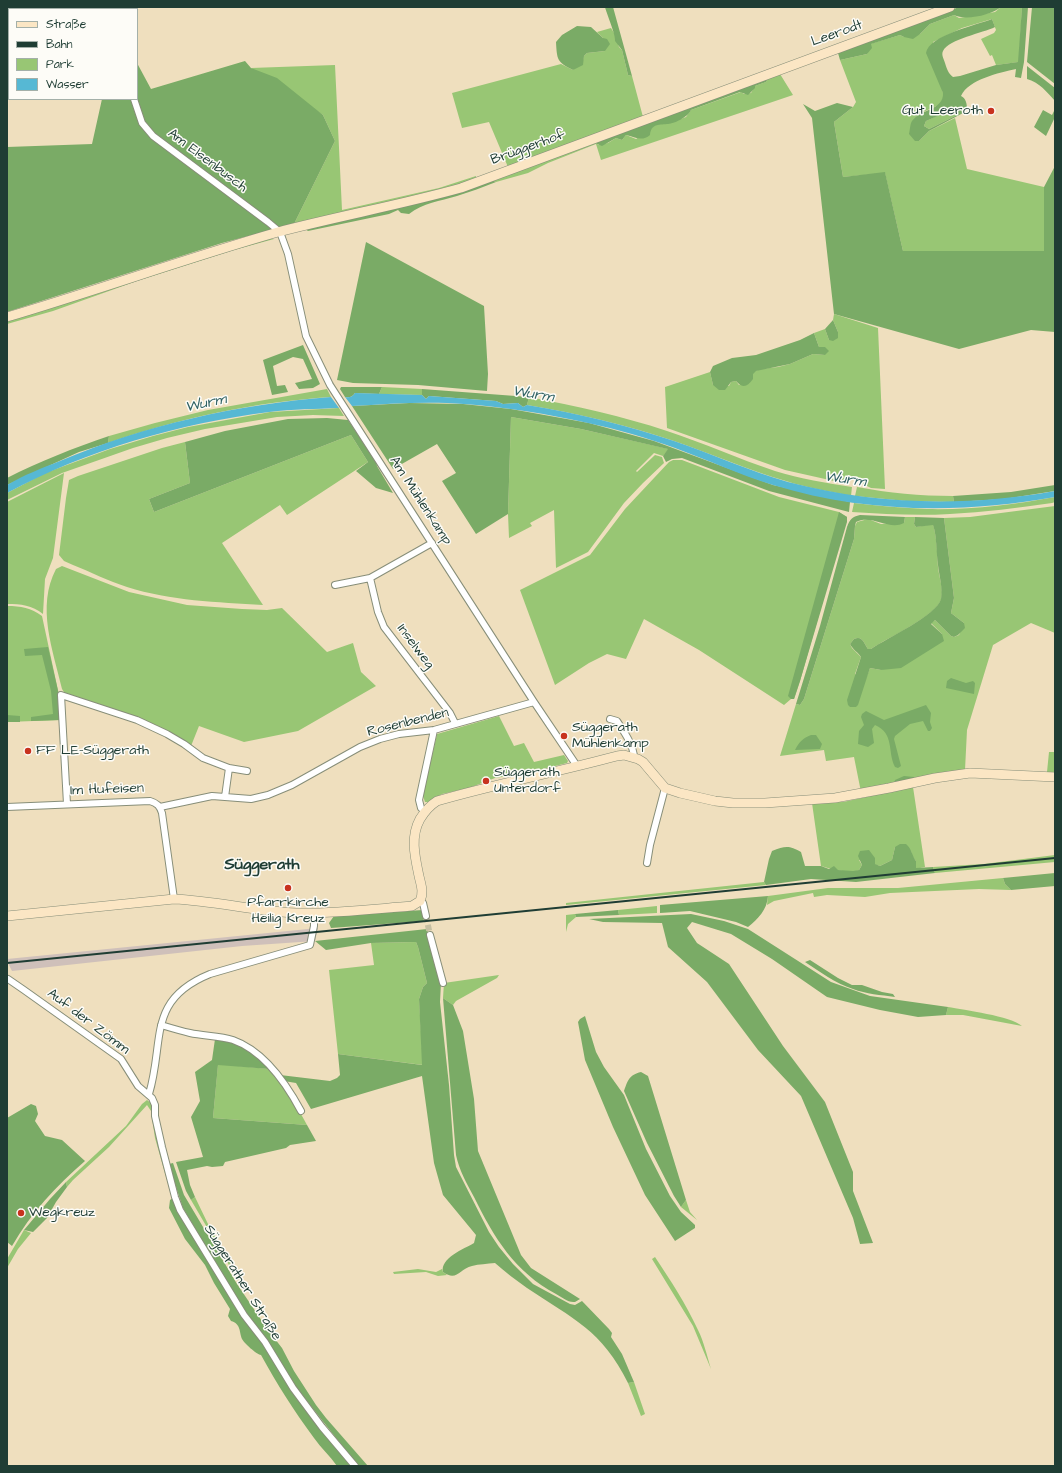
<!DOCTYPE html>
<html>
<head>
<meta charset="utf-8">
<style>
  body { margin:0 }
  #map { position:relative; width:1062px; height:1473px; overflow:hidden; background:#efdfbe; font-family:"Architects Daughter",sans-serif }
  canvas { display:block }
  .frame { position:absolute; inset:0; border:8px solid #1f3d34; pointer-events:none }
  .legend { position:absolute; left:8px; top:8px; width:130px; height:92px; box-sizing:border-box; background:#fdfcf7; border:1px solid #a4b0a9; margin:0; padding:5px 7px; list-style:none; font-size:12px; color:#1f3d34 }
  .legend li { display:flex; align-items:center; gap:8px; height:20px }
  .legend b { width:20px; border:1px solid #a4b0a9 }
</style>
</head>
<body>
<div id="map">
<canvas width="1062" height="1473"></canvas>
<div class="frame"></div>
<ul class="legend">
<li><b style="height:5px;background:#fbe6c4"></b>Straße</li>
<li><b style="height:5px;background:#1f3d34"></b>Bahn</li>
<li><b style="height:11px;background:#98c674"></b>Park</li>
<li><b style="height:11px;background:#56b8d4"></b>Wasser</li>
</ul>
</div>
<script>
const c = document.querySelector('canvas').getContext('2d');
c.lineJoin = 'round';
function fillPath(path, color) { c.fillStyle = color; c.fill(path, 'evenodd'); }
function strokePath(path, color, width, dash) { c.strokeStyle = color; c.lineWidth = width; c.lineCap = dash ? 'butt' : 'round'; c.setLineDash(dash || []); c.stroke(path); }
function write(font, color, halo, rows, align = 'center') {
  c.font = font + ' "Architects Daughter",sans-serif'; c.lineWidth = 3; c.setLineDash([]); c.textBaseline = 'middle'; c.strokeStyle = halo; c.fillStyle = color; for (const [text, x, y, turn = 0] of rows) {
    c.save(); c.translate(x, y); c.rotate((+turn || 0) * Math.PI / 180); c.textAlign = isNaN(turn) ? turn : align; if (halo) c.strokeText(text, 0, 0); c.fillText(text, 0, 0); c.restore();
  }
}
fillPath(new Path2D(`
  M318,928L315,941L242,946L12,971L7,961V959Z`), '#cfc0ba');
fillPath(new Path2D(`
  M1001,7H1022L1019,62L996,65L992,55L990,56L981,39L994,33L996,30L992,19L962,28L933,42L944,98L941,104L921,113L919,141L929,131L955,118L967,169L1044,187V251H903L885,173L843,177L834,122L853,107L856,102L840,60L867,54L870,44L900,35L904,37L920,34L930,24L954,15L959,18L995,12Z
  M611,28L616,36L619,47L622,50L628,75L632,76L643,117L508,167L489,122L462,128L452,93L561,64L573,70L583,60L584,56L587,53L605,51L603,38L597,32Z
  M335,65L342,210L439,188L476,176V179L449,189L294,224L335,141L323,115L251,68Z
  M780,74L793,95L601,160L596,144L548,163L528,173L496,182L492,180L596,141L598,145L608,143L616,138L622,140L626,135L636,139L650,130L653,126L659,124H667L686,117L691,110L741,92L744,94L751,93L755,86L766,82L768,78Z
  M953,111L956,113L955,116L929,129L924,126L926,121L943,113Z
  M270,238L274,239L234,250L137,281L53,311L7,324V321Z
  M834,314L878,328L885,489L871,488L853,479L843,482L834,481L785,470L667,428L665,387L710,372L713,385L729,386L731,382L736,381L739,385L755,371L761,369L778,367L790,364L813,354L825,355L819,347L814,333L825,329L829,340L838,332L833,320Z
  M382,387L422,389V395L379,394Z
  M327,389L331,397C255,402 180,418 108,443L109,436L155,423L208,410Z
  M529,397C576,406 622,416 667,431C704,443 739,459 775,471C800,479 827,483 852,487L851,496C829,491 807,488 786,481C748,470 712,454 674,441C627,425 576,413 527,405Z
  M339,408L344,416L313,415L277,417L205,429L167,438L133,448L62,473L7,500V493L45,473L110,449L153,436L188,427L270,412Z
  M511,417L581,429L669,449L663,456L654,453L636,471L637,472L655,455L662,457L664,463L643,483L624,503L588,552L556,568L554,510L530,523L532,526L509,538L508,514Z
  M351,435L368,462L287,515L280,505L222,543L263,605C217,602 171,601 127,587C108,581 91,572 73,565L64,561L59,555L66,498L69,480L78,476L162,448L185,442L190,483L149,499L154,512Z
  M673,460H682L779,497L839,512L847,517L800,681L794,699H791L784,705L699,650L644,619L626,659L607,654L589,663L555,685L520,590L590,555L625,509L669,462Z
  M64,473L53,558L45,579L43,614C32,605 21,604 7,604V502Z
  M857,487C889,493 920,496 953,496L954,502L906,501L855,496Z
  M1055,497V502L1052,503C1018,508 984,512 950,514C917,516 884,514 852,512L854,503C878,506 903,508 927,509C970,510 1013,505 1055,497Z
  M1055,506V633L1031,623L993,645L967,730L965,770L861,792L854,757L826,761L824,750L780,756L796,704L800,705L804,699L854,539L855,526L857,522L868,519L881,524L904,523L905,517H915L914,524L916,527L933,524C937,538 937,553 938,567C939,577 944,590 941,600C934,617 887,638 871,649H868C864,644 863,635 854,639L850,644L852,648L861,657L855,674L865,681L870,668L881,670L942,634L931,623L935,620L951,636L954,637L959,635L964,623L951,613L954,598L944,518L970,517Z
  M62,566L129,592L187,605L242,609L267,610L282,608L327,652L353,643L361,672L376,686L298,731L244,742L199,726L191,746L171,734L66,695L62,689C53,650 36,607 56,569Z
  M7,606C21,606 31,608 42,616L59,695L60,720L7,722Z
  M499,716L514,746L524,743L534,762L564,755L568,761L567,763L519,775L518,772L514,773V775L495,778L469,788L442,794L428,802H425L423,796L437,734Z
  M1049,752H1055V773L1047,772Z
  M913,787L925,867L915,869L916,861L912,856L911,851L895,847L892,860L880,866L859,860L862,865L859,870C851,874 830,869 821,866L812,803L843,802Z
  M1055,855V862L935,873L933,867L984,864Z
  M1003,878L1005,884L1011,890L979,889L890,893L865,897L827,895L814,897L813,893L774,901L767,905L768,896L828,888H898Z
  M764,882L766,885L566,905V903Z
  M657,906V913L619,915L618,910Z
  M575,914L576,917L568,924L566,932V915Z
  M416,942L418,947L427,983L423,987L419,999L423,1065L338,1054L329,970L374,965L371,943Z
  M499,975L497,978L456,1001L453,1005L443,998L444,983Z
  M948,1007C964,1010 1011,1016 1022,1026L963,1015H946Z
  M218,1064L269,1069L291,1096L307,1125L213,1118Z
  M147,1100L151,1103L154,1116L172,1198L155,1138L151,1111L147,1105L109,1147L73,1180L67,1187L66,1182L126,1126L142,1104Z
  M195,1197L208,1224L231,1263L229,1265L191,1200Z
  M686,1200L690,1212L697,1220L681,1207Z
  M24,1230L31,1233L18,1249L7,1268V1259Z
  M655,1257C671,1281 686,1304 698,1330C704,1342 707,1356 711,1369L693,1326L652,1259Z
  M418,1269L436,1272L442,1269L443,1272L447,1275L438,1276L426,1272L394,1274L393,1272Z
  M634,1382L645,1414L641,1416L628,1383Z`), '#98c674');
fillPath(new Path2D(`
  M605,7H613L632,76L628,75L622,50L615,41C616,35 607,15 605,7Z
  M959,7H1001C992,15 965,21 954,15L930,24L920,34L913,39L904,37L900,35L871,44L872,48L867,54L840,60L838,53Z
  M1022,7H1028L1024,62L1021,78L1015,77L1016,69C999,73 969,79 961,96C966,98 967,104 967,109L963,113L929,131L919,141H915L909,134C910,130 910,124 912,121C921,109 944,110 943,93L926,53C929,35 977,25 992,19L995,27C983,33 949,39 943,51C941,55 944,59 945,63C947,69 948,73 953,77L960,76L996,65L1018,62ZM949,111H953L955,113V116L929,129L924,126L926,121Z
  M1032,7H1055V84L1027,62Z
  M577,26L591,27L603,38L607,39L610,44L605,51L587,53L584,56L583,65L573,70C557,62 557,60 556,42L562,35Z
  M245,61L251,68L277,78L323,115L335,141L294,224L222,243L7,312V147L92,144L102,99H137V63L151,89Z
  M1027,66L1055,88V101C1047,92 1039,82 1027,79Z
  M768,78L766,82L755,86V88L748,95L740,92L691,110C688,117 674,124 667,124C658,125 651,124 650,135C642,142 635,137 626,135L622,140L616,138L602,146L597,144L596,141Z
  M837,103L853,107L834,122L843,177L885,172L903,251H1044V187L1055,166V332L1031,330L959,349L834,314L812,118L803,104L815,111Z
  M1055,109V117L1046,136L1034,127L1043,110L1052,115Z
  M492,180L496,182C483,187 470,192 457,196C440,201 423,203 409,214L401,213L398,210L389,214L308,231L305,229Z
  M366,242L484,306L488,374L487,391L418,385L353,383L337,380Z
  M833,320L838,332V338L833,341L829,340L825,329Z
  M814,333L819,347H825L829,351L825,355L813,354L790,364L756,371L753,374V379C747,387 743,389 736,381L731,382L725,390H719L713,385L710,372L713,366L732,358L756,355L800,340Z
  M303,345L320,384L313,388L299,389L295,383L312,379L303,359L293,357L273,366L277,386L285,385L288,392L272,395L263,360Z
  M341,387H382L379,394L355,393C352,397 350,398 345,397L340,389Z
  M422,389L529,397L527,405L523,407L518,403L503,404L496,401L429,396L426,399L422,395Z
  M409,403L463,404L511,409L589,423L654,441L773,485L850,502L849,512L769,491L682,458L672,459L666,462L663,456L668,449L581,429L511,417L508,514L476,534L442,481L456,473L437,444L393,469L352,406Z
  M327,418L348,420L376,461L377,466L393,493L376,488L356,471L368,462L351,435L154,512L149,499L190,483L185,442L225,431L288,419Z
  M109,436L108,443L79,452L7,485V478C40,461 74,448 109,436Z
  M1055,485V491L1004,499L954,502L953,496L1011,492Z
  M839,512L847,517V522L800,681L794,699H791L788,696Z
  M860,515L905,517L904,523C889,531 872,514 856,522L855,526L854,539L804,699L800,705L796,704L820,626L847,527C850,519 852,517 860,515Z
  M915,517L944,518L954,598L951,613L964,623L965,628L958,635L954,637L951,636L935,620L931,624L942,634L944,641L901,668L881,670L870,668L858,705L856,707H850L848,705L847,700L861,657C858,652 853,650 850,644L854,639C863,635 864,644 868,649H871C887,638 937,615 941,599C943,588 939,575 938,565C936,551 937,537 933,525L916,527L914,524Z
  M48,647L59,695L60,720L31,721V717L53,714L51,691L42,655L25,656L24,649Z
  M951,678L966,683L973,681L975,683L974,694L946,688L947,681Z
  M926,705L931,713L930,722L932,728L930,731H928L923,721L910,724L895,736L894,739L901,766L898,768L895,767C887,751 895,734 875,725L872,729L874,743L868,747L858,744L859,731L864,725L861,717L862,714L866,711L884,720Z
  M7,715L20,716V722H7Z
  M811,735H816L822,744L820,749L795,750C799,742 803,738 811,735Z
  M904,776L914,777L915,779L894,784L895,780Z
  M900,844H906C912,849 912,856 916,861V868L933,867L935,873L856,882L811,879L766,885L764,882L769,859L772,851C785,846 789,845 801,852L805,866H821L829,869L834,866L838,870L853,871L859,870L862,865L858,856L860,851L869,850L875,858V864L880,866L892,860L895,847Z
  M1055,873V886L1011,890L1005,884L1003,878Z
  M768,896C767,910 758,919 748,927L736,922L690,911L660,913V905Z
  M423,910L424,921L331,928L329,923L334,916Z
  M618,910L619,915L576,917L575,914Z
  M691,914L724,921L748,929L831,982L870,996L948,1007L946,1015L918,1017L880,1010L827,997L772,959L731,934L692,922L687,928L697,943L729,964L783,1046L825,1102L853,1172V1191L873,1243L860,1244L853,1218L801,1096L758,1050L707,982L668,947L662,923L603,922L589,919Z
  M427,929L441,983L440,1002L449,1085L454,1155L456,1167L489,1232L499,1247L513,1264L533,1284L570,1304L575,1305L582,1301L609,1329L612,1333L611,1337L622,1354L634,1382L628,1383C602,1330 573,1319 527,1288C516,1280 505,1272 495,1263C487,1264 479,1264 472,1266C459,1269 457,1282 443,1272C440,1258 464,1249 474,1243L476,1235L443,1195L434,1163L422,1076L311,1109L296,1083L284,1081L280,1075L330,1081L337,1078L340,1075L338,1054L422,1065L419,999L423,987L427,983L418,947L416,942L371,943L326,950L315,941Z
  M810,960L838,978L852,985H862L882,992L893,994L895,997C881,995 866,994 853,989C835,983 820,972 805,962Z
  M443,998L453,1005L463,1031L474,1099L478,1151L521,1255L531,1268L580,1299L575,1302C568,1303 562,1297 556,1294C515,1272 494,1238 474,1197C467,1184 459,1170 456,1155Z
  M585,1016L596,1052L604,1067L624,1095L646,1149L670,1196L681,1212L695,1225V1228L675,1241L645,1195L613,1127L585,1060L578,1022L580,1019Z
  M215,1039C221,1040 228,1041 234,1043C248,1047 259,1059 269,1069L218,1065L213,1118L307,1125L316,1141L290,1145L286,1148L225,1162L223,1166L212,1167L207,1166L187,1170L190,1185L195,1197L191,1200L186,1191L176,1162L203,1157L191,1117L200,1101L195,1072L212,1060Z
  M641,1072L648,1076L686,1200L681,1207L674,1196L647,1143L624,1091C628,1080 629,1075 641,1072Z
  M31,1104L36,1106L38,1114L35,1121L45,1136L62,1140L85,1161C56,1186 31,1213 12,1246L7,1242V1118Z
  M173,1163L184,1195L237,1284L268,1330L282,1348L294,1371L316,1405L326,1418L368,1466H358L296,1387L269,1344L238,1301L183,1208L177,1190L169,1164Z
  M66,1182L67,1187L56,1202L47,1218L33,1232L24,1230L50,1199Z
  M174,1197L244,1318L352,1466H337C330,1456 321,1448 314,1438C294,1411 277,1384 261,1355C256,1354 244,1343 242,1339C239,1331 241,1324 231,1321L228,1316L230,1309L214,1283L205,1265L185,1239L169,1208L170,1200Z`), '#7aab66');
fillPath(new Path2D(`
  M355,393L422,395L426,399L429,396L496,401L503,404L518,403L523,407L527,405C577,413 626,425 674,441C712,454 749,471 788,482C876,505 966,507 1055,491V497C961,514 864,513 773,485C740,475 708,460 675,448C647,438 617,429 588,423C548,414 505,407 464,404C426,401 389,404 352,406L345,397C350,398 352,397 355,393Z
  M331,397L339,408C316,409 293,409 269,412C181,423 86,450 7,493V485C24,475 42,468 60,461C145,425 239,404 331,397Z`), '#56b8d4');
strokePath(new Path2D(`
  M426,916L430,935`), '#c5bfa2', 6, [6, 3]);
const minor = new Path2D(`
  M109,7L110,9
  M134,99L142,123L153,136L268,222L280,232L288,254L306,336L330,385L534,702L577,766
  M370,578L378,612L384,627L450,713L455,723
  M335,585L370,578L432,543
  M610,719L617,721C624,732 633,744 634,757
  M225,797L229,768
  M67,804L61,695L137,720L167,734L184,744L203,758L229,768L247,771
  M7,807L150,801C157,803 160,806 162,813L174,899
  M160,807L212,796L251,799L268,795L292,785L360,747L380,739L399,734L434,730L534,702
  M424,811L421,808L419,800L434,730
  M647,863L650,845L665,788
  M420,901L423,903L426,916
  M430,935L443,983
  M8,979L24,990L121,1059L138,1086L152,1098L155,1105V1116L162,1147L175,1197L180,1210L244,1315L265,1342L293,1388L322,1427L355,1466
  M161,1025C171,1028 181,1031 190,1033C204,1036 220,1036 233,1040C264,1051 286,1083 301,1111
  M149,1094C165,1041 146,1000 210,974L310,945L314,926V912`);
const secondary = new Path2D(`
  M7,317C98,290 187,258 278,232C339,216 400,205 461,188L950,7
  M7,916L174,899C215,901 255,911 296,913C334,914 374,909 412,906L420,901C424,892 421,885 419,876C415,857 410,837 420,819C425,811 429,806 437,801C496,784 557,772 617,756L624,755L638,759L643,762L665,788L680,793L715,801L733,803H765L835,798L889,788L935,778L970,773L1055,777`);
strokePath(minor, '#878e79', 8);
strokePath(secondary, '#878e79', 10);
strokePath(minor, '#fff', 6);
strokePath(secondary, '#fbe6c4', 9);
strokePath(new Path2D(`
  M7,963L1055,858`), '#1f3d34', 2);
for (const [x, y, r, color] of [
  [991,111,4,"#c8321e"],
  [564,736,4,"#c8321e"],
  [28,751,4,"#c8321e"],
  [486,781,4,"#c8321e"],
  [288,888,4,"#c8321e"],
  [21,1213,4,"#c8321e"]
]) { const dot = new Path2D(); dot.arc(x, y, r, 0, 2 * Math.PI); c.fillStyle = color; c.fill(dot); strokePath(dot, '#fdfcf7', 1.5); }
write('14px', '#1f3d34', '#fdfcf7', [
  ["Leerodt",837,34,-20],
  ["Brüggerhof",528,148,-20],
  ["Am Elsenbusch",207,161,37],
  ["Am Mühlenkamp",420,501,57],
  ["Inselweg",415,647,53],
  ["Rosenbenden",408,723,-14],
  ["Im Hufeisen",107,790,-2],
  ["Auf der Zömm",88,1022,37],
  ["Süggerather Straße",242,1283,58]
]);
write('14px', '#1f3d34', '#fdfcf7', [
  ["Gut Leeroth",983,111,"right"],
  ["Süggerath",572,728],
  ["Mühlenkamp",572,744],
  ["FF LE-Süggerath",36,751],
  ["Süggerath",494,773],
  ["Unterdorf",494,789],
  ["Pfarrkirche",288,903,"center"],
  ["Heilig Kreuz",288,919,"center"],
  ["Wegkreuz",29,1213]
], 'left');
write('italic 15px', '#306264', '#fdfcf7', [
  ["Wurm",533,395,9],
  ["Wurm",206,404,-12],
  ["Wurm",845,480,8]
]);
write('bold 16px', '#1f3d34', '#fdfcf7', [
  ["Süggerath",262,866]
]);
</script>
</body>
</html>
